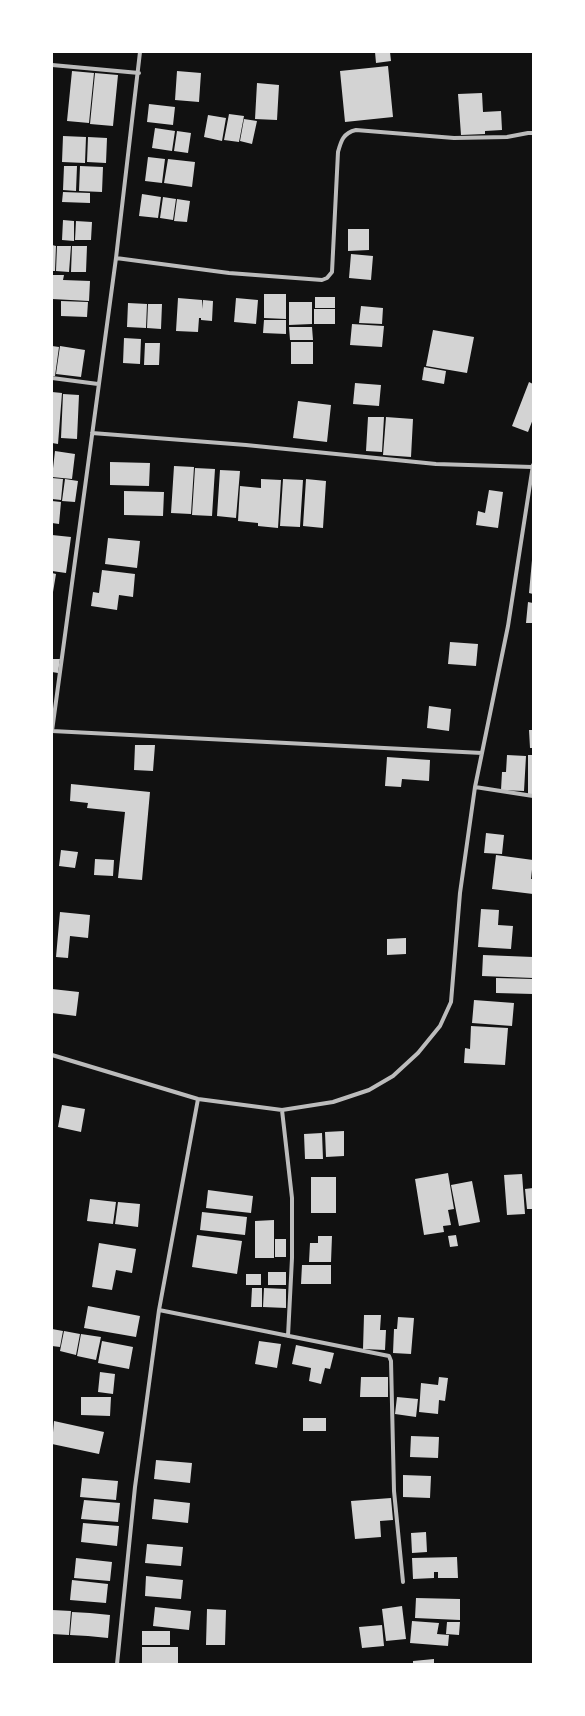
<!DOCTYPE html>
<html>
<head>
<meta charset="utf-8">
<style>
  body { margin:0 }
  #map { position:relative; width:585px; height:1716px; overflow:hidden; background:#111; font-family:"Sofia Sans Condensed",sans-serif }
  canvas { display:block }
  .frame { position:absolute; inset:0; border:53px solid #fff; pointer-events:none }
</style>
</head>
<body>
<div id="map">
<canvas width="585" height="1716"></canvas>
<div class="frame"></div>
</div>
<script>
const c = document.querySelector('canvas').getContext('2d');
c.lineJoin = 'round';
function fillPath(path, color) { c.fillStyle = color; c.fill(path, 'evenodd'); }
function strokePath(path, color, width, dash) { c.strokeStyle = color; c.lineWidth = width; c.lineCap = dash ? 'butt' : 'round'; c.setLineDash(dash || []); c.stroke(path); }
fillPath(new Path2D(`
  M375,52H390L391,61L376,63Z
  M388,66L393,117L345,122L340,71Z
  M72,71L94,73L89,123L67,121Z
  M177,71L201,73L199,102L175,100Z
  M95,73L118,75L113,126L90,124Z
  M257,83L279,85L277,120L255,119Z
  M482,93L483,112L501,111L502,130L485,131V134L461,135L458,94Z
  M149,104L175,107L173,125L147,122Z
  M229,114L244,116L239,142L224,140Z
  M208,115L226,118L222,141L204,137Z
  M244,119L257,121L252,144L240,141Z
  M155,128L175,131L172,151L152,148Z
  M177,131L191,133L188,153L174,151Z
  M63,136L86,137L85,163L62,162Z
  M88,137L107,138L106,163L87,162Z
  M148,157L165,159L162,183L145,181Z
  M168,159L195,162L192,187L164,183Z
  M64,166H77L76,191L63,190Z
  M80,166L103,167L102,192L79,191Z
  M63,192L90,193V203L62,202Z
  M142,194L161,197L158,218L139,216Z
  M163,197L176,199L173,220L160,218Z
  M177,199L190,201L187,222L174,221Z
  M63,220L74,221V241L62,240Z
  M76,221L92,222L91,240H75Z
  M348,229H369V250L348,251Z
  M52,245L56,246L55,271H52Z
  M57,246H71L69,272L56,271Z
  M72,246H87L86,272H71Z
  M351,254L373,256L371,280L349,278Z
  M52,275H64L63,280L90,281L89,301L52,299Z
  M264,294H286V319L264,318Z
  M315,297H335V308H315Z
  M178,298L202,300V309L203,300L213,301L212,321L201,320V318H199L198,332L176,331Z
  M236,298L258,300L256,324L234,322Z
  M61,301L88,302L87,317L61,316Z
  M289,302H312V324L289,325Z
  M128,303L147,304L146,328L127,327Z
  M148,304H162L161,329L147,328Z
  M361,306L383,308L382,324L359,323Z
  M314,309H335V324H314Z
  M264,320H286V334L263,333Z
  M352,324L384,326L382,347L350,345Z
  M289,327H312L313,340H290Z
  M433,330L474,337L467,373L426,366Z
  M124,338L141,339L140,364L123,363Z
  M291,342H313V364H291Z
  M145,343H160L159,365H144Z
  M52,346L59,347L55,376H52Z
  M60,346L85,350L81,377L56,374Z
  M424,367L446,371L444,384L422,380Z
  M529,382L533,384V419L528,432L512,426Z
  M355,383L381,385L379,406L353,404Z
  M52,392L62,393L58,444L52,443Z
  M63,394L79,395L77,439L61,438Z
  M298,401L331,405L327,442L293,438Z
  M368,417H384L382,452L366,451Z
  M386,417L413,419L411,457L383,455Z
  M55,451L75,454L72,479L52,477Z
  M110,462L150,463L149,486L110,485Z
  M174,466L194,467L191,514L171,513Z
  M195,468L215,469L212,516L192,515Z
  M220,470L240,471L236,518L217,516Z
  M52,478L63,479L61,500L52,499Z
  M65,479L78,481L75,502L62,501Z
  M261,479L281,480L278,528L258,526V523L238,521L240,486L261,488Z
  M283,479L303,480L300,527L280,526Z
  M306,479L326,481L323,528L303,526Z
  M489,490L503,492L498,528L476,525L478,511L485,513Z
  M124,491L164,492L163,516L124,515Z
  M52,501L61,502L59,524L52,523Z
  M52,535L71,537L66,573L52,571Z
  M108,538L140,541L137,568L105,564Z
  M532,560H533V594L529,593Z
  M102,570L135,574L133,597L119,595L117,610L91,606L93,592L99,593Z
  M52,573L56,574L53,592H52Z
  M528,602L533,603V623H526Z
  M450,642L478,644L476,666L448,664Z
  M52,659H60L58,673L52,672Z
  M429,706L451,709L449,731L427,728Z
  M529,730H533V748H530Z
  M135,745H155L153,771L134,770Z
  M507,755L526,756L524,791L501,790L502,772H506Z
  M528,755H533V795H528Z
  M387,757L430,760L429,781L402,779L401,787L385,786Z
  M71,784L150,792L142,880L118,878L125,812L87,808L88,803L70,801Z
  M486,833L504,835L502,854L484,853Z
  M61,850L78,852L75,868L59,866Z
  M496,855L533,860L531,879H533V894L492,889Z
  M95,859L114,860L113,876L94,875Z
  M481,909L499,910L498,925L513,926L511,949L478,947Z
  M60,912L90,915L88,938L70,936L68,958L56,957Z
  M406,938V954L387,955V939Z
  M483,955L533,957V978L482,976Z
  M496,978L533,979V994L496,993Z
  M52,989L79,992L76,1016L52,1013Z
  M474,1000L514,1003L512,1026L472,1023Z
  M471,1026L508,1028L505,1065L464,1063L465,1048L470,1049Z
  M62,1105L85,1109L81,1132L58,1127Z
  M344,1131V1156L326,1157L325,1132Z
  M322,1133L323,1159H305L304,1134Z
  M448,1173L454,1209L448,1210L451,1225L443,1226L444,1232L424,1235L415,1179Z
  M522,1174L525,1214L507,1215L504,1175Z
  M311,1177H336V1213H311Z
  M472,1181L480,1222L459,1226L451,1185Z
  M533,1188V1209H527L525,1189Z
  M208,1190L253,1196L251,1213L206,1208Z
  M90,1199L116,1202L113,1224L87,1221Z
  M118,1202L140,1204L138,1227L115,1224Z
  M202,1212L247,1217L245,1235L200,1230Z
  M274,1220V1258H255V1221Z
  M197,1235L242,1241L237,1274L192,1267Z
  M456,1235L458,1246L450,1247L448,1236Z
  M318,1236H332L331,1262H309L310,1243H318Z
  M275,1239H286V1257H275Z
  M99,1243L136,1249L132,1273L116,1270L112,1290L92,1287Z
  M302,1265H331V1284H301Z
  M268,1272H286V1285H268Z
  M246,1274H261V1285H246Z
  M252,1288H262V1307H251Z
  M264,1288L286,1289V1308L263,1307Z
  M88,1306L140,1316L136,1337L84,1328Z
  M364,1315H381L380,1330H386L385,1350L363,1349Z
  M398,1317L414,1318L411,1354L393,1353L394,1329H397Z
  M52,1329L63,1331L60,1347L52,1346Z
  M64,1331L80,1334L76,1355L60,1351Z
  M81,1334L101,1337L96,1360L77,1356Z
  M102,1341L133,1347L129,1369L98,1363Z
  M259,1341L281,1344L277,1368L255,1364Z
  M296,1345L334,1353L330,1369L325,1368L321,1384L309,1381L311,1368L292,1364Z
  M100,1372L115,1374L113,1394L98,1392Z
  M361,1377H388V1397H360Z
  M439,1377L448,1378L445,1401L439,1400L438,1414L419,1412L421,1383L438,1385Z
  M81,1397H111L110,1416L81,1415Z
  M397,1397L418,1399L416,1417L395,1414Z
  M303,1418H326V1431H303Z
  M54,1421L104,1432L99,1454L52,1444Z
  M411,1436L439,1437L438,1458L410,1457Z
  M156,1460L192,1463L190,1483L154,1479Z
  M403,1475L431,1476L430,1498L403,1497Z
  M82,1478L118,1481L116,1500L80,1497Z
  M391,1498L393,1520L380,1521L381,1537L355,1539L351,1501Z
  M154,1499L190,1503L188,1523L152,1519Z
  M84,1500L120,1503L118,1522L81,1519Z
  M83,1523L119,1526L117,1546L81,1542Z
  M426,1532L427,1552L412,1553L411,1533Z
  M147,1544L183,1547L181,1566L145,1563Z
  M457,1557L458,1578H438V1572H434V1578L413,1579L412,1558Z
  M76,1558L112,1562L110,1581L74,1578Z
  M146,1576L183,1580L181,1599L145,1596Z
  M72,1580L108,1584L106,1603L70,1600Z
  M416,1598L460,1599V1620L415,1618Z
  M402,1606L406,1639L386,1641L382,1609Z
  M155,1607L191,1611L189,1630L153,1626Z
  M207,1609L226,1610L225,1645H206Z
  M52,1610L71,1611L69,1635L52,1634Z
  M72,1612L90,1613L88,1636L70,1635Z
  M90,1613L110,1615L108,1638L88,1636Z
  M412,1621L439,1623L437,1634L449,1635L448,1646L410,1643Z
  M447,1622H460L459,1635L446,1634Z
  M382,1625L384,1646L362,1648L359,1627Z
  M142,1631H170V1645H142Z
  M142,1647H178V1664H142Z
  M434,1659V1664H413V1661Z`), '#d3d3d3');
strokePath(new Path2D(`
  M52,65L139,73
  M116,258L229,273L322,280L327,278L332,272L338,152C341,141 343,133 356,130L454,138L507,137L528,133H533
  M52,378L98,384
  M92,433L246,445L436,464L532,467
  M52,731L116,258L140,52
  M52,731L482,753
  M475,787L533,796
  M52,1055L198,1099L282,1110L333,1102L369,1090L393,1076L418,1053L440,1026L451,1002L460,893L475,787L508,626L533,465
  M282,1110L292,1198V1258L288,1336
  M159,1310L389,1356L391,1361L394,1491L403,1582
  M117,1664L135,1487L159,1310L198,1099`), '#bcbcbc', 4);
</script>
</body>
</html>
